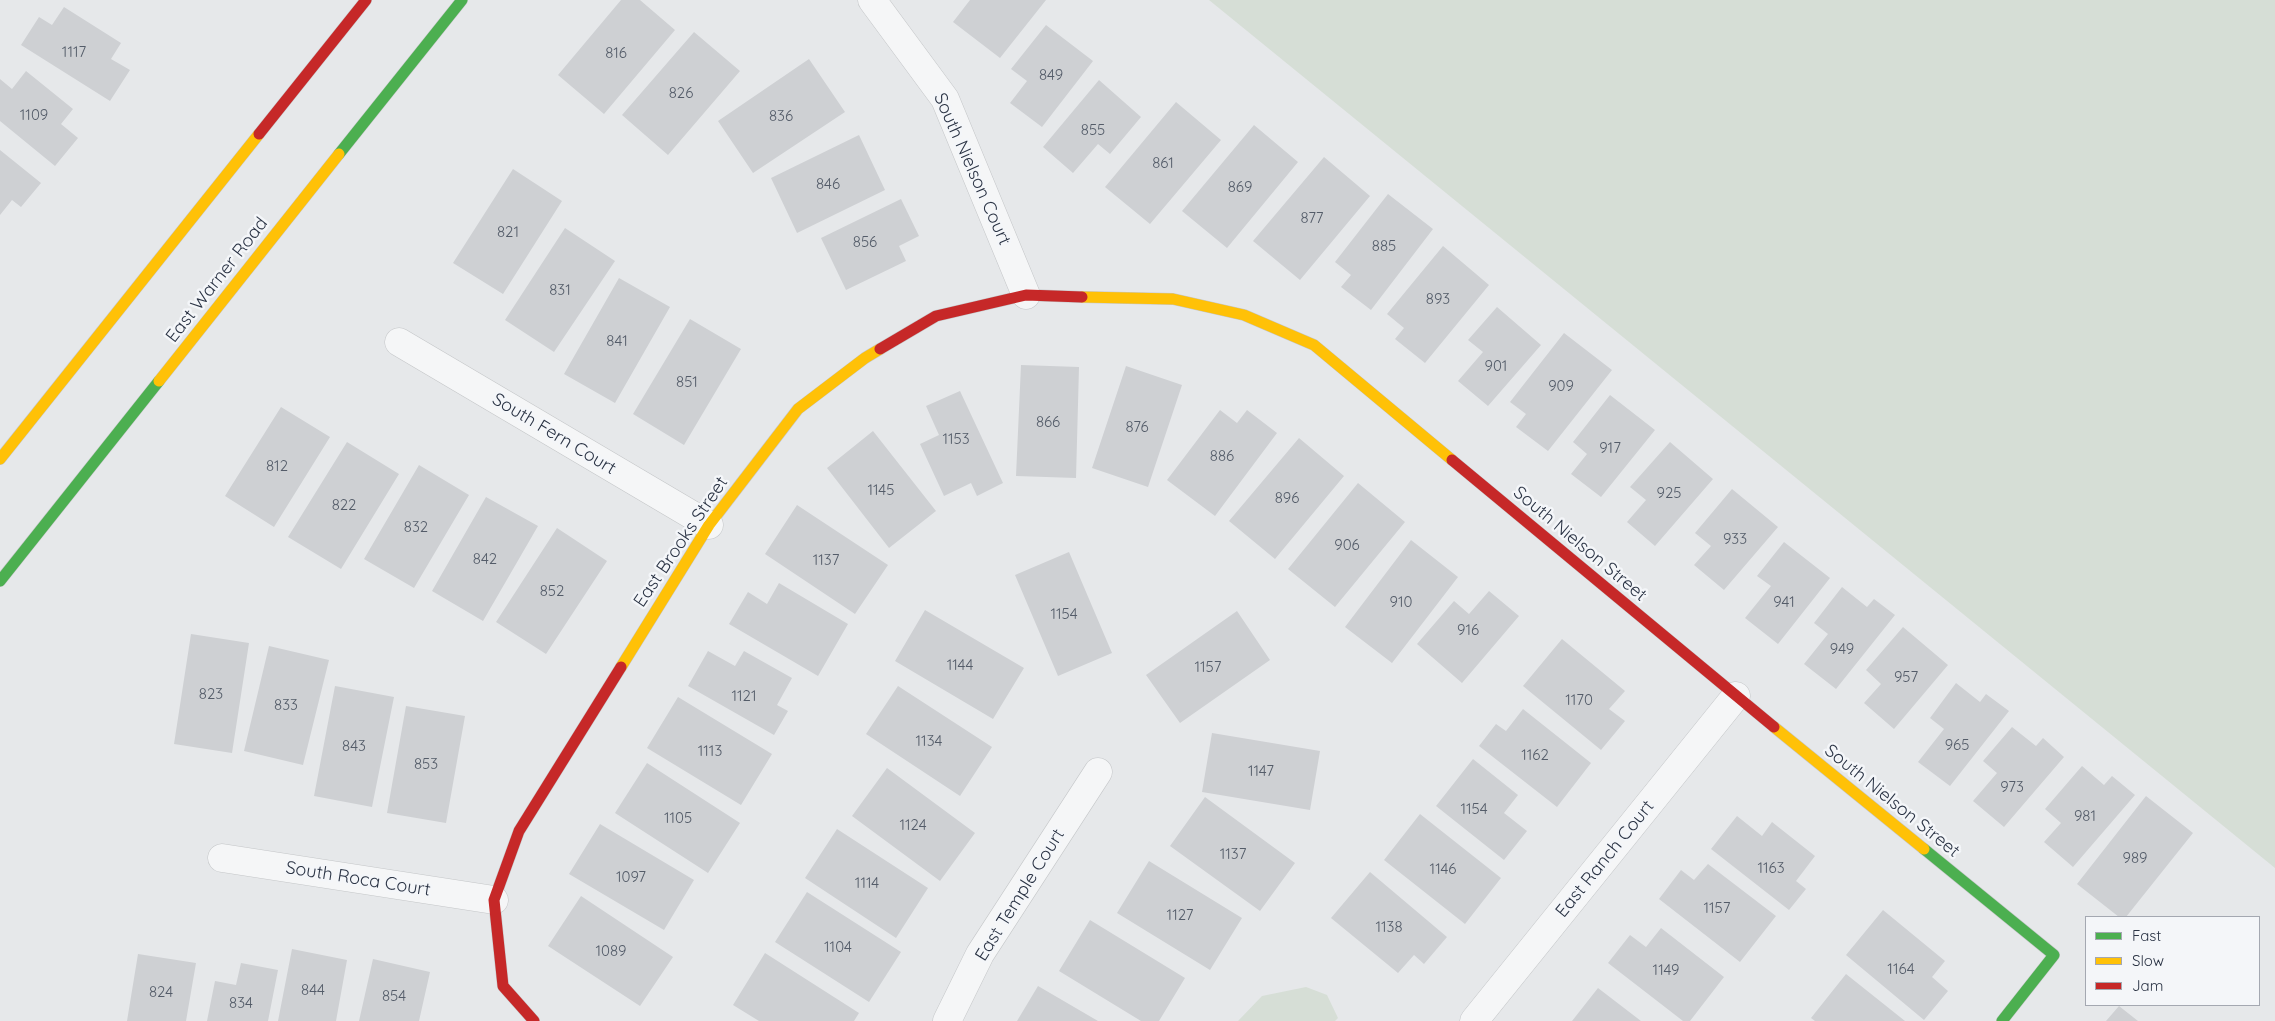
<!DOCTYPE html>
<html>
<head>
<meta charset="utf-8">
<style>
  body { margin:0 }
  #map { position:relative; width:2275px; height:1021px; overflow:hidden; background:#e6e8ea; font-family:Quicksand,sans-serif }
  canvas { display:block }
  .legend { position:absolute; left:2085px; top:916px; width:175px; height:90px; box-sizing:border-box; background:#f4f6f9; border:1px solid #a4a8b1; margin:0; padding:6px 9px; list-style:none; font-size:15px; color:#2b3445 }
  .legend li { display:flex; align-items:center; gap:10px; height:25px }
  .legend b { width:25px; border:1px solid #a4a8b1 }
</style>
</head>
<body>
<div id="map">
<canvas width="2275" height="1021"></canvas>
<ul class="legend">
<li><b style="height:6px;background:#4caf50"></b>Fast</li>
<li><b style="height:6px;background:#ffc107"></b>Slow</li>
<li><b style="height:6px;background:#c62828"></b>Jam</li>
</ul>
</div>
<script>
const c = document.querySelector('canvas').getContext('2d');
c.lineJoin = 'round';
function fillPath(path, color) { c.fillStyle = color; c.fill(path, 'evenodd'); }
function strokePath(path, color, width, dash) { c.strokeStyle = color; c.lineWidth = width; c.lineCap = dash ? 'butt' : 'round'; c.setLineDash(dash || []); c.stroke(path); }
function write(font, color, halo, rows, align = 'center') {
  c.font = font + ' Quicksand,sans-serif'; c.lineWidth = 5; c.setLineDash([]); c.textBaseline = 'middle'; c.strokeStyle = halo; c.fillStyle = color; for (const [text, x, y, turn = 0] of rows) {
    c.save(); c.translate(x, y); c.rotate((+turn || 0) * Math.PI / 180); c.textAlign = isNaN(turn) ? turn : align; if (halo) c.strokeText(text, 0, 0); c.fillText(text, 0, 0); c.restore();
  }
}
fillPath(new Path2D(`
  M1209,0H2275V868Z
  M1306,987L1327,995L1338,1018L1335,1021H1238L1262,996Z`), '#d6ded6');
fillPath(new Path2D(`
  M621,0H640L675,30L604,114L558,75Z
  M970,0H1046L1000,58L953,22Z
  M64,7L121,43L111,59L130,70L110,101L21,45L39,17L52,25Z
  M1046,25L1093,61L1042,127L1010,103L1027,81L1011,69Z
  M694,32L740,71L668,155L622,115Z
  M809,59L845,112L753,173L718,121Z
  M26,71L73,109L61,124L78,138L55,166L0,121V79L12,89Z
  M1099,80L1141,117L1110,154L1098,144L1073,173L1043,147Z
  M1176,102L1221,140L1150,224L1105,187Z
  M1254,125L1298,162L1227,248L1182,211Z
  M859,135L885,190L797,233L771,178Z
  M0,150L41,183L21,207L12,200L0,215Z
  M1324,157L1370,196L1300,280L1253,241Z
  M513,169L562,201L503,294L453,263Z
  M1388,194L1433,229L1371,310L1341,287L1351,275L1335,262Z
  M901,199L919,236L899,246L906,261L846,290L821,238Z
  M565,228L615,261L554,352L505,320Z
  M1443,246L1489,285L1425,363L1395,339L1404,328L1387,314Z
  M619,278L670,307L615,403L564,374Z
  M1497,307L1541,345L1488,406L1458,381L1483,352L1468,340Z
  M690,319L741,349L684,445L633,414Z
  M1564,333L1612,370L1548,451L1516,427L1526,414L1510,402Z
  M1021,365L1079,367L1076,478L1016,476Z
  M1126,366L1182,385L1148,487L1092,468Z
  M960,391L1003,483L977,496L971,483L944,496L920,444L939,435L926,406Z
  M1610,395L1655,430L1601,497L1571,474L1587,454L1573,442Z
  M281,407L330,437L274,527L225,496Z
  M1220,410L1237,423L1247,410L1277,433L1215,516L1167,480Z
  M873,431L936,511L889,548L827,468Z
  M1299,438L1344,476L1275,559L1229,521Z
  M347,442L399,474L341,569L288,537Z
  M1670,442L1713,479L1655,546L1627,522L1646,500L1630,487Z
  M419,465L469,495L414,588L364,559Z
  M1358,483L1405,522L1335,607L1288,569Z
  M1732,489L1778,527L1724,590L1694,565L1711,546L1695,533Z
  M486,497L538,526L483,621L432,591Z
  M797,505L888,565L855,614L765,554Z
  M557,528L607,561L546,654L496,622Z
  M1411,540L1458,577L1392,663L1345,627Z
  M1784,542L1830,578L1778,644L1745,618L1771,586L1757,576Z
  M1069,552L1112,653L1058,676L1015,575Z
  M779,583L848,624L818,676L729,624L748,592L767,604Z
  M1842,587L1867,607L1874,599L1895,615L1836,689L1804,664L1828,634L1814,623Z
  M1489,591L1519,616L1462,683L1417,644L1454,601L1469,614Z
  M925,610L1024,668L993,719L895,661Z
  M1237,611L1270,660L1180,723L1146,675Z
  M1903,627L1948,665L1894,729L1864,703L1881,684L1866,670Z
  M191,634L249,643L232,753L174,744Z
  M1562,639L1625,691L1609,709L1625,721L1601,750L1523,686Z
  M269,646L329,660L303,765L244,751Z
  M708,651L735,666L744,651L792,678L777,705L788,711L774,735L688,686Z
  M1956,683L1980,702L1986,694L2009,711L1950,786L1918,762L1944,729L1930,718Z
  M335,686L394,697L372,807L314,796Z
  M898,686L992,747L960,796L866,734Z
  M678,697L772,754L741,805L647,748Z
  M406,706L465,716L446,823L387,813Z
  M1523,709L1591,763L1557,807L1479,746L1496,724L1506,731Z
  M2012,727L2036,746L2043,738L2064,757L2004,827L1973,801L1997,773L1983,761Z
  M1212,733L1320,751L1310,810L1202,792Z
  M1473,759L1518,795L1504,813L1527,831L1504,860L1436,806Z
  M647,763L740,823L708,873L615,813Z
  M2082,766L2104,785L2112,776L2135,795L2073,867L2044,842L2061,823L2045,809Z
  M887,768L975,833L940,881L852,816Z
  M2146,796L2193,833L2126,917H2119L2077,884Z
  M1205,797L1295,863L1260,911L1170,846Z
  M1420,814L1501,878L1465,924L1384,860Z
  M1737,816L1762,836L1772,822L1815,856L1796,881L1806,889L1789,910L1711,849Z
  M600,824L694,880L664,930L569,874Z
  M837,829L928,888L896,938L805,878Z
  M1149,861L1242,918L1210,970L1117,913Z
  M1708,864L1776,916L1740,962L1659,899L1681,870L1694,880Z
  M1370,872L1447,937L1424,964L1414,955L1398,973L1331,918Z
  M807,892L901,952L869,1002L775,942Z
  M581,896L673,957L640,1006L548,946Z
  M1883,910L1945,961L1932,977L1948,991L1924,1020L1846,955Z
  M1090,920L1185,978L1159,1021H1141L1059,971Z
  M1661,928L1724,977L1690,1021H1683L1608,963L1630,935L1646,947Z
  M292,949L347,960L336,1021H278Z
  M765,953L859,1013L854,1021H759L733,1005Z
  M138,954L196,963L186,1021H127Z
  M373,959L430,972L419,1021H359Z
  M241,963L278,970L268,1021H207L215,981L236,985Z
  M1846,974L1905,1021H1815L1811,1018Z
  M1038,986L1098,1021H1017Z
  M1598,988L1641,1021H1572Z
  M2119,1006L2138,1021H2106Z`), '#ced0d3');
const street = new Path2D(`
  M872,0L945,99L1026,295
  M399,342L709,525
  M222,858L494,900
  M947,1021L980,954L1098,772
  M1474,1021L1736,696`);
const fast = new Path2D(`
  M339,154L462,0
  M0,581L159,381
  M1924,849L2054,955L2002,1021`);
const slow = new Path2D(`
  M1082,297L1173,299L1244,315L1314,345L1452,460
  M159,381L339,154
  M0,459L259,134
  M621,667L709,525L798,409L865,358L880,349
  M1774,727L1924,849`);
const jam = new Path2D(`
  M259,134L366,0
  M880,349L936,316L1026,295L1082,297
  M1452,460L1774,727
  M534,1021L503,986L494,900L519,831L621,667`);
strokePath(street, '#c4c6c8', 29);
strokePath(fast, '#c4c6c8', 12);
strokePath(slow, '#c4c6c8', 12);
strokePath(jam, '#c4c6c8', 12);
strokePath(street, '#f5f6f7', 28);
strokePath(fast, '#4caf50', 11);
strokePath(slow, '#ffc107', 11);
strokePath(jam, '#c62828', 11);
write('15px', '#545c69', null, [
  ["1117",74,52],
  ["816",616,53],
  ["849",1051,75],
  ["826",681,93],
  ["1109",34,115],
  ["836",781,116],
  ["855",1093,130],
  ["861",1163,163],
  ["846",828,184],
  ["869",1240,187],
  ["877",1312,218],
  ["821",508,232],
  ["856",865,242],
  ["885",1384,246],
  ["831",560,290],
  ["893",1438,299],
  ["841",617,341],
  ["901",1496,366],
  ["851",687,382],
  ["909",1561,386],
  ["866",1048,422],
  ["876",1137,427],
  ["1153",956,439],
  ["917",1610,448],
  ["886",1222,456],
  ["812",277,466],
  ["1145",881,490],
  ["925",1669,493],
  ["896",1287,498],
  ["822",344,505],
  ["832",416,527],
  ["933",1735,539],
  ["906",1347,545],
  ["842",485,559],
  ["1137",826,560],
  ["852",552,591],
  ["910",1401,602],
  ["941",1784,602],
  ["1154",1064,614],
  ["916",1468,630],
  ["949",1842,649],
  ["1144",960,665],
  ["1157",1208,667],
  ["957",1906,677],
  ["823",211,694],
  ["1121",744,696],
  ["1170",1579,700],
  ["833",286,705],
  ["1134",929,741],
  ["965",1957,745],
  ["843",354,746],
  ["1113",710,751],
  ["1162",1535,755],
  ["853",426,764],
  ["1147",1261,771],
  ["973",2012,787],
  ["1154",1474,809],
  ["981",2085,816],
  ["1105",678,818],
  ["1124",913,825],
  ["1137",1233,854],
  ["989",2135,858],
  ["1163",1771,868],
  ["1146",1443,869],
  ["1097",631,877],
  ["1114",867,883],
  ["1157",1717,908],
  ["1127",1180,915],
  ["1138",1389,927],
  ["1104",838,947],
  ["1089",611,951],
  ["1164",1901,969],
  ["1149",1666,970],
  ["844",313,990],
  ["824",161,992],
  ["854",394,996],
  ["834",241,1003]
]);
write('18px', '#2b3445', '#f4f6f9', [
  ["South Nielson Court",972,169,66],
  ["East Warner Road",217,280,-52],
  ["South Fern Court",554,434,31],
  ["East Brooks Street",681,542,-56],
  ["South Nielson Street",1580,544,40],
  ["South Nielson Street",1892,801,39],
  ["East Ranch Court",1605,859,-51],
  ["South Roca Court",358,879,9],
  ["East Temple Court",1020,895,-58]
]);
</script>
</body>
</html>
